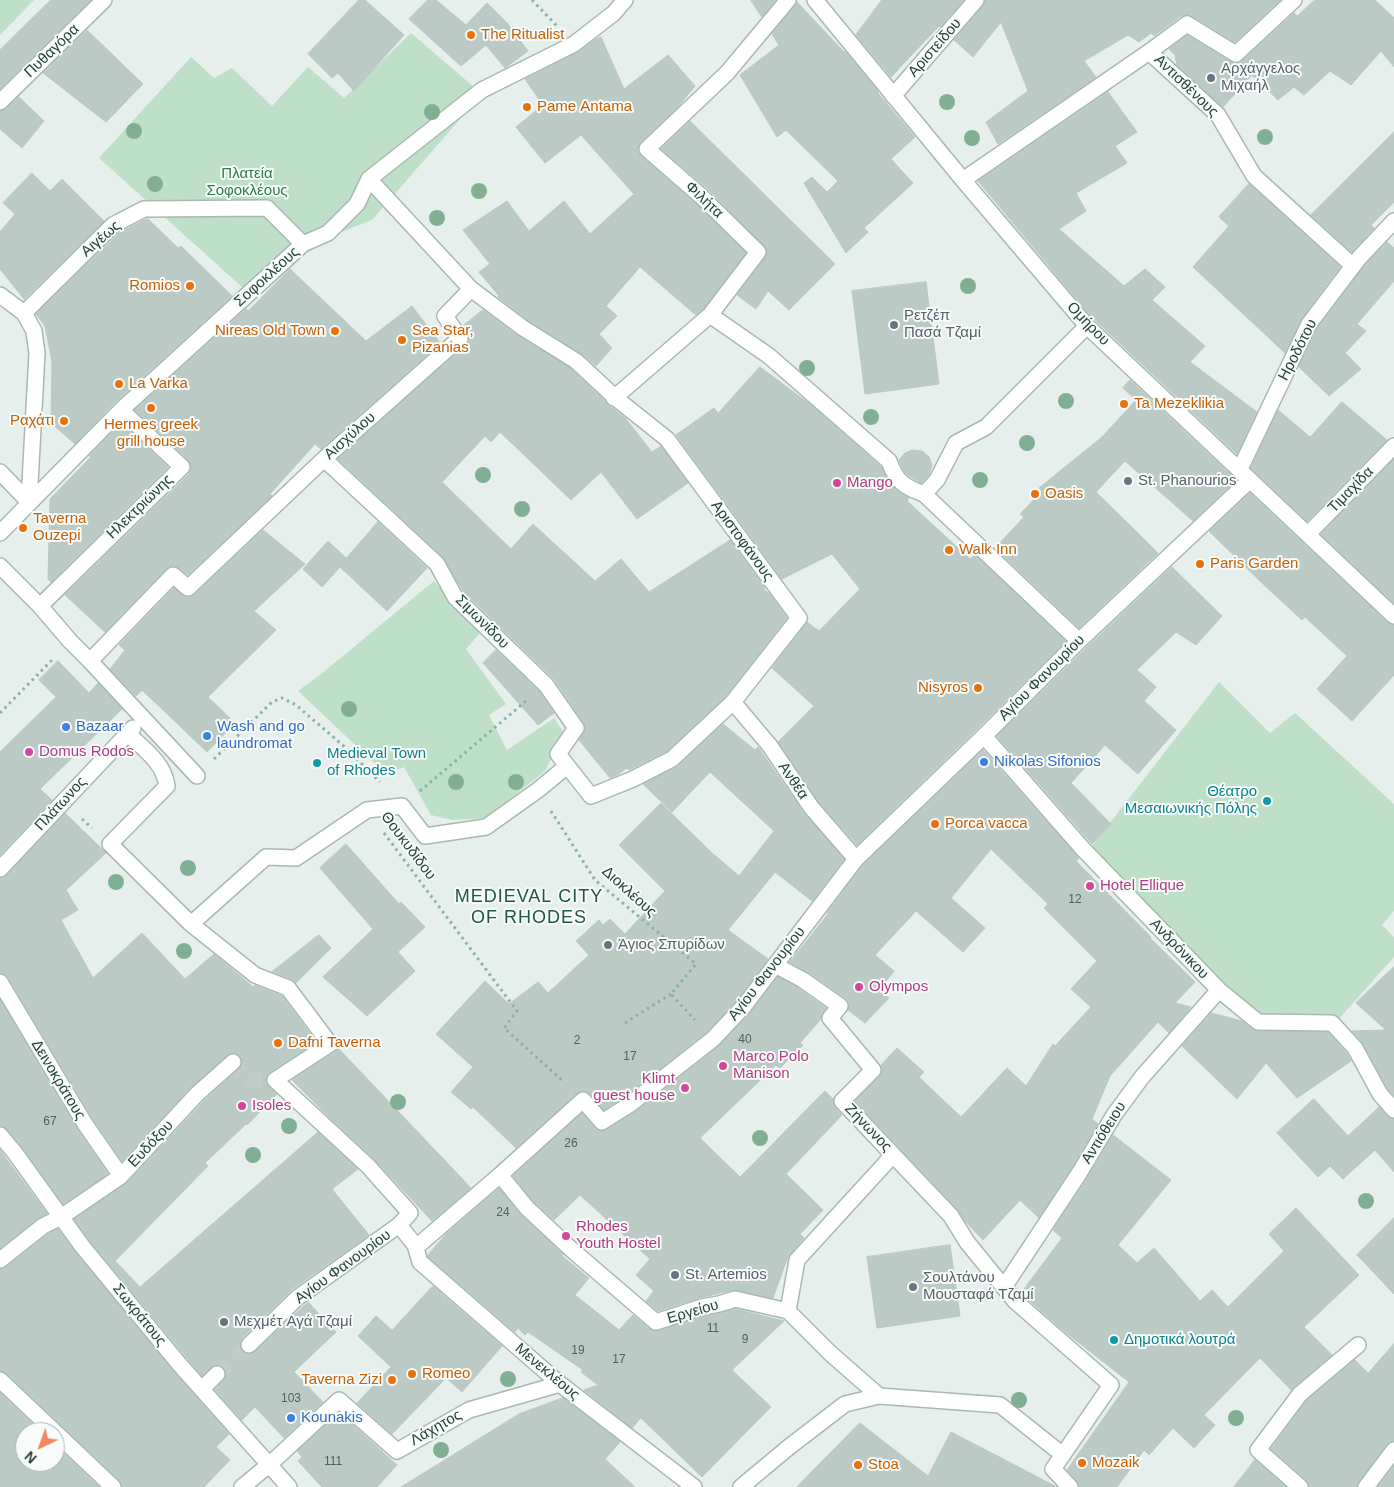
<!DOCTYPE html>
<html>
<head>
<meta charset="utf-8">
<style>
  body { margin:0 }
  #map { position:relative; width:1394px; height:1487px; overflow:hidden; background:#e6efeb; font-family:Helvetica,sans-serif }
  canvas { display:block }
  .north { position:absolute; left:15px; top:1422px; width:50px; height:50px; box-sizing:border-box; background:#f7fbf9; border:1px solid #a3b1ad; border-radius:50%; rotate:222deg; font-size:14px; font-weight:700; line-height:20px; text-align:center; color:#24423a }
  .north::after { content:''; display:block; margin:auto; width:18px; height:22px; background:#f4845f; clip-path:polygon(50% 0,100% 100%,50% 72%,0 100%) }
</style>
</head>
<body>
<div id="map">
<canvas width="1394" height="1487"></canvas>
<div class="north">N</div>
</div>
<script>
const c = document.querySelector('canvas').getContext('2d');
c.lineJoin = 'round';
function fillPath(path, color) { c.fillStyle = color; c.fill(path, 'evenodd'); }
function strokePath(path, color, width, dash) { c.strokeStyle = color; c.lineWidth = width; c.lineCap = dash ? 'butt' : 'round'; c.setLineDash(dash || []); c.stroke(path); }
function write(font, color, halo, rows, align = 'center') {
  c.font = font + ' Helvetica,sans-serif'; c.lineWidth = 4; c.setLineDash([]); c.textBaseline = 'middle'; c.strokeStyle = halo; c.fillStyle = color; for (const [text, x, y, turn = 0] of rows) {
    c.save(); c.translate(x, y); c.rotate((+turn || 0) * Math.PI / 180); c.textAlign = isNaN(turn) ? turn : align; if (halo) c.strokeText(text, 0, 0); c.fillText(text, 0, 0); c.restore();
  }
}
fillPath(new Path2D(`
  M0,0H34L0,35Z
  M411,33L482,94L372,220L280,256L243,288L99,158L191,57L214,78L232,68L272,106L308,67L344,98Z
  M434,581L480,633L466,649L506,704L489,715L507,750L554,718L564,733L545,771L486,818L452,820L431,815L404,767L386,774L298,691L321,674Z
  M1219,682L1270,733L1295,713L1394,804V911L1382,925L1394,937V957L1338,1020L1264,1016L1217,977L1089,850Z`), '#bfe0c8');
const building = new Path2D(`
  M51,0H91L0,89V50Z
  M359,0H365L404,35L354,91L338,73L332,78L308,54Z
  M428,0H436L466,25L487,3L508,24L528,51L505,68L486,45L461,66L409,19Z
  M751,0H776L762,17Z
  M882,0H964L940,27L939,26L891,77L856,35Z
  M985,0H1280L1235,42L1192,16L1187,15L1181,16L1154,36L1151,33L1139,42L1128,35L1084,61L1096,77L998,144L986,122L1028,91L1001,22L973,57L954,40L983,6Z
  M1315,0H1375L1394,18V67L1381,51L1351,85L1330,71L1304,95L1294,87L1278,100L1252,75L1223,107L1177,65L1175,55L1169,49L1187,35L1231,62L1238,63L1242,61L1294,13L1297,16Z
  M797,2L844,52L845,51L878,91L877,92L915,137L891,159L913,183L864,228L868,232L846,253L804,183L812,177L827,192L838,181L786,130L777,137L740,75L779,45L772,34Z
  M87,30L143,84L106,122L43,73Z
  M601,37L624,89L668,55L695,86L678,107L641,142L638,147V152L641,156L695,203L746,253L703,309L696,315L640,267L606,306L617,316L599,334L612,348L596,366L581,353L528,320L498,297L499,296L479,272L490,264L463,230L507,201L529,231L564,201L590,234L634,194L581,135L545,163L516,127L543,105L525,79L578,52L593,41Z
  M1108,92L1137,132L1115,146L1127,163L1076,193L1086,211L1059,229L1124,286L1145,269L1165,287L1152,300L1205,346L1190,362L1257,412L1237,454L1090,315L978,181Z
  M19,97L44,121L22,148L0,129V111L6,109Z
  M690,121L835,264L789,310L768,291L756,309L737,295L765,258L767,253V249L708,189L661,149Z
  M1394,132V202L1371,225L1374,228L1352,252L1311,215Z
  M32,173L50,191L62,179L104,221L24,299L0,269V232L15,214L3,203Z
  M1249,184L1340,267L1302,318L1285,353L1193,267L1229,226L1219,217Z
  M148,219L178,248L181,246L232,296L114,403L75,444L51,423L52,362L45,326L36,314L119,233L140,222Z
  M1387,242L1394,248V281L1357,324L1366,331L1345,353L1361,369L1329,396L1299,367L1317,329L1366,264Z
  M290,269L366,341L412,306L440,343L321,449L315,444L270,494L272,496L188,575L175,566H171L167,568L105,632L65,595L189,474L191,469V464L188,460L135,410L246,309L248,311Z
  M926,282L939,384L865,394L852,291Z
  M483,310L518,336L570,368L605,401L607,404L625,418L652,452L661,446L688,483L637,519L601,472L571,500L500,432L491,442L485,436L442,482L511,549L533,524L595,581L621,559L649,592L730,540L765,588L763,589L770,594L787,618L726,696L667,751L629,770L627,768L617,775L610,778L579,740L585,729L584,723L554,679L463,591L443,557L338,459L466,345L469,341V336L463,326Z
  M760,367L811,405L869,456L882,468L887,479L895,489L909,498L907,501L970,559L975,555L1066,641L977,729L857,845L818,801L778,742L814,706L772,668L807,622L819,631L860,589L832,554L782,579L676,435L714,408L718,413Z
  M1130,380L1236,480L1193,521L1125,461L1096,492L1158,553L1079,628L995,548L1024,517L1020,514L1042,491L1039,488L1102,437L1136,400L1123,388Z
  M1342,402L1387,440L1307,521L1251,468L1278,410L1310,437Z
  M121,423L168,467L51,582L48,579L50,499L91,457L89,456Z
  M913,450L922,451L929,457L932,465L929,475L921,483L908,475L903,469L899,460L905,453Z
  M1394,459V603L1321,534Z
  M1250,493L1388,623L1394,625V675L1352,721L1317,689L1347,656L1305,617L1302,620L1262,583L1209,531Z
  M378,522L427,568L387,611L340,567L322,587L303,569L328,541L346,558Z
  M263,530L305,564L254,611L276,630L208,697L235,723L207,752L142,690L136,696L110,669L125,650L119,645L174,588L186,597H190L194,595Z
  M1172,567L1222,616L1196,645L1176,632L1137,670L1156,687L1144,701L1176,730L1138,774L1105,745L1071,783L1111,824L1092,844L997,736L1086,648Z
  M496,650L539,691L554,713L538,725L483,663Z
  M58,661L89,693L98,683L122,709L40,789L52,800L0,855V752L56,697L39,680Z
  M723,724L755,750L758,747L804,813L844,859L812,901L775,872L728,930L768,959L737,1000L707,1032L624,1097L604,1110L586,1091H582L577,1093L516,1148L473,1107L471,1109L451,1092L473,1067L436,1034L485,981L509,1004L538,982L548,993L589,955L576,941L599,920L603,925L610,919L625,934L665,891L619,845L661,803L712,853L739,876L774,831L710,772L672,812L643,784L678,766Z
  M983,750L1079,858L1076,861L1151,937L1150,938L1195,982L1175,1003L1191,1007L1169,1033L1158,1022L1110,1076L1092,1119L1098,1124L1072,1167L1039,1218L1020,1200L983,1240L965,1221L958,1210L855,1101L880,1076L882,1072L881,1065L897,1048L924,1072L919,1077L961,1117L1007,1068L1026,1086L1053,1044L1055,1046L1091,1007L1071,989L1097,961L1044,908L1048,904L991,849L951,898L985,928L963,952L916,911L875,955L894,971L879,990L889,998L865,1023L848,1010L849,1003L845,998L808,972L790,962L828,914L827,913L863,865Z
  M65,813L106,853L66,890L78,910L61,920L93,978L142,933L185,979L214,954L239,975L253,987L255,985L282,996L316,1042L269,1073L266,1077V1083L277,1094L247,1125L246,1124L205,1163L208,1166L115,1261L140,1287L318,1132L358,1169L332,1189L369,1235L291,1290L242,1338L240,1343V1348L246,1354H251L255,1352L308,1302L336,1332L294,1372L323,1402L284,1438L255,1407L242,1420L215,1390L226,1377V1372L224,1368L219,1365H214L202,1376L89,1240L74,1219L128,1182L204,1101L239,1069L242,1065V1061L240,1056L236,1053H232L227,1055L190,1088L122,1161L93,1119L8,977L5,974L0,973V878L7,875Z
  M346,844L399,904L401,902L425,927L398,952L415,971L367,1016L323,977L373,929L320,868Z
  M319,935L331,948L296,983L291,979L272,972Z
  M1394,967V1096L1388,1089L1363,1043L1352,1031L1386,1030L1356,1003Z
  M778,977L798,988L826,1008L821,1015V1019L800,1043L803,1045L780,1068L776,1065L700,1138L740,1177L825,1091L833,1099L835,1107L842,1115L786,1174L823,1210L800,1234L804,1238L790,1254L787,1259L773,1298L733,1290L699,1298L658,1311L646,1301L654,1291L636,1275L650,1259L580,1195L554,1220L534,1202L513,1176L582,1113L595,1128L602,1131L607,1130L635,1112L720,1045L751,1012Z
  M0,1000L77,1129L108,1174L63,1204L22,1147L7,1129L0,1126Z
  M1211,1013L1242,1021L1252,1029L1258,1031L1328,1032L1347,1054L1351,1061L1297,1098L1266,1063L1237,1099L1182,1046Z
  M338,1048L471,1188L432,1221L374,1159L332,1120L292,1080L335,1052Z
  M1314,1099L1348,1136L1379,1107L1387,1116L1394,1119V1172L1375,1150L1343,1179L1330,1166L1318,1177L1277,1133Z
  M1113,1135L1171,1180L1118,1245L1137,1263L1154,1248L1200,1301L1212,1290L1228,1307L1284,1251L1269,1234L1296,1208L1359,1275L1304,1327L1332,1355L1291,1390L1260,1358L1204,1415L1215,1425L1194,1448L1173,1428L1149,1455L1144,1450L1117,1487H1079L1077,1481L1067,1470L1129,1382L1064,1331L1021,1293L1062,1238L1053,1230L1088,1177Z
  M0,1150L47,1214L37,1219L0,1248Z
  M499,1188L521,1215L563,1254L562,1256L589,1278L575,1295L619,1330L633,1315L650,1329L655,1331L704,1316L735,1309L784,1321L732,1370L771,1407L702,1477L641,1418L632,1428L584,1390L598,1385L581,1372L583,1370L528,1332L525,1335L518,1328L515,1332L428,1257V1255L445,1235Z
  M1394,1218V1294L1357,1255Z
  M58,1229L75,1252L173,1371L229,1434L216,1447L230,1460L204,1487H122L119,1480L6,1373L0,1371V1269L6,1267L48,1234Z
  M950,1245L960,1316L877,1328L867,1257Z
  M433,1286L502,1346L462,1392L446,1378L392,1434L357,1403L391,1367L358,1336L376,1316L392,1330Z
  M1394,1344V1441L1387,1444L1359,1481L1357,1487H1309L1306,1480L1271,1449L1307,1400L1355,1360L1368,1373Z
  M0,1393L41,1432H25V1462H55V1445L99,1487H0Z
  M563,1398L620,1442L605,1459L635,1487H401L519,1414Z
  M341,1414L397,1465L377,1487H322L298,1461L302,1457L297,1451L336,1415L338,1417Z
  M860,1423L928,1476L951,1432L1057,1487H797Z
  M1255,1460L1286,1487H1234Z
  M1394,1466V1487H1378Z`);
fillPath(building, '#bbcac4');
strokePath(building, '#b8c9c2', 1);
strokePath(new Path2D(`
  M233,1062L248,1080H275
  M217,1374L249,1345`), '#bfccc8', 15, [15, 8]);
const street = new Path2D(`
  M815,0L963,180L1087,326L1394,616
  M1149,52L1218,115L1254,176L1352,265
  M893,96L976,0
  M0,102L104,0
  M963,180L1149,52L1187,24L1236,54L1294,0
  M0,295L24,313L34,331L37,353L29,502
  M24,313L113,225L144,209L267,208L303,244
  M710,315L769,356L889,461C896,481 904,487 924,494L1079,641
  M614,398L710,315L758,252L701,196L647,149L727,73L788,0
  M324,459L437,564L455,597L546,685L576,728L558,754L591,796L633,779L672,759L733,702L799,618L667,439L618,400L576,361L523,328L471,289
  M1240,469L1309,324L1359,258L1394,221
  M0,472L29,502
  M924,494L937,480L956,443L986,427L1087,326
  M0,533L121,410L303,244L328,233L357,204L369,179L482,90L574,44L614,13L625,0
  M1308,534L1394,446
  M0,566L40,606L70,641L90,661L197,776
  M40,606L182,467L121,410
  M90,661L173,575L188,588L324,459L460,338L445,316L471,289L369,179
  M733,702L770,746L811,807L856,859
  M128,734C144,749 164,763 167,786L110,844L191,924L255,975L288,988L330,1044L275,1080L368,1166L410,1213L399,1225
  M984,736L1083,849L1219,990L1258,1022L1332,1023L1355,1048L1380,1094L1394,1110
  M0,869L133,728
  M191,924L266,857L296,858L367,810L402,806L425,836L486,827L538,790L567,766
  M775,965L803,980L840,1006L830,1018L873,1070L842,1101L951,1216L967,1242L1015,1301L1111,1385L1053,1469L1070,1487
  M0,982L85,1124L121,1176
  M0,1135L15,1153L82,1246L180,1365L289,1487
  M500,1175L527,1208L572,1250L656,1322L702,1307L719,1304L735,1299L788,1311L830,1353L879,1396
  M415,1245L421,1243L500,1175L583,1100L602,1122L629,1105L713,1039L744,1006L856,859L984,736L1079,641L1250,480
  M0,1260L43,1226L61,1217L121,1176L197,1094L233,1062
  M1004,1287L1080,1172L1114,1115L1142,1077L1219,990
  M788,1311L797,1260L893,1155
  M249,1345L297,1298L399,1225L415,1245L420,1262L560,1384L694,1487
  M0,1380L55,1432
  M202,1389L217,1374
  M55,1432L113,1487
  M242,1487L270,1464L339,1400L397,1451L469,1410L560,1384
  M741,1487L789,1447L845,1404L879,1396L1000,1405L1063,1455
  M1300,1487L1258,1450L1300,1394L1358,1345
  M1366,1487L1394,1450`);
strokePath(street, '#a8b8b2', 18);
strokePath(new Path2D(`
  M532,0L557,26
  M0,713L52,660
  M214,759L272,702L282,698L296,705L346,748L380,782
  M420,791L526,701
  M551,811L595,880L696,964L671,994L695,1020
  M82,819L92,828
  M384,833L517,1011L504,1028L564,1082
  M625,1023L671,994`), '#86b3a5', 3, [2.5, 4]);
strokePath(street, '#fff', 15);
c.fillStyle = '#80af93';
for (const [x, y] of [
  [947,102],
  [432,112],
  [134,131],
  [1265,137],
  [972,138],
  [155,184],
  [479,191],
  [437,218],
  [968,286],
  [807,368],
  [1066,401],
  [871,417],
  [1027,443],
  [483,475],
  [980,480],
  [522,509],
  [349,709],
  [456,782],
  [516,782],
  [188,868],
  [116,882],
  [184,951],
  [398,1102],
  [289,1126],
  [760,1138],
  [253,1155],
  [1366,1201],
  [508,1379],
  [1019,1400],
  [1236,1418],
  [441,1450]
]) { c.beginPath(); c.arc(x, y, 8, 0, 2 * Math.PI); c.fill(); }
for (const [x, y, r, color] of [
  [471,35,5,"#e8710a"],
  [1211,78,5,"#6b7280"],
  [527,107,5,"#e8710a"],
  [190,286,5,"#e8710a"],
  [894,325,5,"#6b7280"],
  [335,331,5,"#e8710a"],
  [402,340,5,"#e8710a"],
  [119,384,5,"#e8710a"],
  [1124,404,5,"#e8710a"],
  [151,408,5,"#e8710a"],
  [64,421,5,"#e8710a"],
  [1128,481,5,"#6b7280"],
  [837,483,5,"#d1479c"],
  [1035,494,5,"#e8710a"],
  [23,528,5,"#e8710a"],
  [949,550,5,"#e8710a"],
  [1200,564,5,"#e8710a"],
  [978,688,5,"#e8710a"],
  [66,727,5,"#3f7fe0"],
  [207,736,5,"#3f7fe0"],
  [29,752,5,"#d1479c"],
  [984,762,5,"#3f7fe0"],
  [317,763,5,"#0f9aa8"],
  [1267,801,5,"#0f9aa8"],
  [935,824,5,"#e8710a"],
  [1090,886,5,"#d1479c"],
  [608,945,5,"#6b7280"],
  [859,987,5,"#d1479c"],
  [278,1043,5,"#e8710a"],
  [723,1066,5,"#d1479c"],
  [685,1088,5,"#d1479c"],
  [242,1106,5,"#d1479c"],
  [566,1236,5,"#d1479c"],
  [675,1275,5,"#6b7280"],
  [913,1287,5,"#6b7280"],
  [224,1322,5,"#6b7280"],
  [1114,1340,5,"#0f9aa8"],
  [412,1374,5,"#e8710a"],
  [392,1380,5,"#e8710a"],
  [291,1418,5,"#3f7fe0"],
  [1082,1463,5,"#e8710a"],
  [858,1465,5,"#e8710a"]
]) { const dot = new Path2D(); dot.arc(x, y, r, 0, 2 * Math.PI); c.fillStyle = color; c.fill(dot); strokePath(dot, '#f7fbf9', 2); }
write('12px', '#4a645c', null, [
  ["12",1075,900],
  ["40",745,1040],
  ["2",577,1041],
  ["17",630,1057],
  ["67",50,1122],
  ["26",571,1144],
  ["24",503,1213],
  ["11",713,1329],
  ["9",745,1340],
  ["19",578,1351],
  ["17",619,1360],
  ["103",291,1399],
  ["111",333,1462]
]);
write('15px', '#c56008', '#f7fbf9', [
  ["The Ritualist",481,35],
  ["Pame Antama",537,107],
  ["Romios",180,286,"right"],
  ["Nireas Old Town",325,331,"right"],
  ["Sea Star,",412,331],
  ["Pizanias",412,348],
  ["La Varka",129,384],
  ["Ta Mezeklikia",1134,404],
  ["Ραχάτι",54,421,"right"],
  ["Hermes greek",151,425,"center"],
  ["grill house",151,442,"center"],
  ["Oasis",1045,494],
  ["Taverna",33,519],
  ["Ouzepi",33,536],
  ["Walk Inn",959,550],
  ["Paris Garden",1210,564],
  ["Nisyros",968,688,"right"],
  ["Porca vacca",945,824],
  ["Dafni Taverna",288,1043],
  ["Romeo",422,1374],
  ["Taverna Zizi",382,1380,"right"],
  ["Mozaik",1092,1463],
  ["Stoa",868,1465]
], 'left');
write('15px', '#24423a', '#f7fbf9', [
  ["Αριστείδου",935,48,-49],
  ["Πυθαγόρα",52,51,-44],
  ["Αντισθένους",1186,86,44],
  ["Φιλήτα",704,200,43],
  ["Αιγέως",101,239,-41],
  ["Σοφοκλέους",267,277,-42],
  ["Ομήρου",1088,324,46],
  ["Ηροδότου",1298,350,-63],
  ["Αισχύλου",350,436,-42],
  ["Τιμαχίδα",1351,490,-46],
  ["Ηλεκτριώνης",140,507,-44],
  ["Αριστοφάνους",742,541,54],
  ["Σιμωνίδου",482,622,45],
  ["Αγίου Φανουρίου",1042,678,-45],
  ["Ανθέα",793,781,56],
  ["Πλάτωνος",61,804,-47],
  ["Θουκυδίδου",408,846,53],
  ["Διοκλέους",629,892,42],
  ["Ανδρόνικου",1179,949,46],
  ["Αγίου Φανουρίου",767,974,-52],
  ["Δεινοκράτους",58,1080,59],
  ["Ζήνωνος",868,1128,46],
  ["Αντιόθειου",1104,1133,-58],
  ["Ευδόξου",151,1144,-47],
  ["Αγίου Φανουρίου",343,1267,-36],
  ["Εργείου",693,1312,-16],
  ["Σωκράτους",139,1315,51],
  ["Μενεκλέους",547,1372,40],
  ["Λάχητος",436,1428,-30]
]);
write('15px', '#5b616d', '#f7fbf9', [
  ["Αρχάγγελος",1221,69],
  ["Μιχαήλ",1221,86],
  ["Ρετζέπ",904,316],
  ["Πασά Τζαμί",904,333],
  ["St. Phanourios",1138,481],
  ["Άγιος Σπυρίδων",618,945],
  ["St. Artemios",685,1275],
  ["Σουλτάνου",923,1278],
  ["Μουσταφά Τζαμί",923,1295],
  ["Μεχμέτ Αγά Τζαμί",234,1322]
], 'left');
write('15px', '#2d7a4b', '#f7fbf9', [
  ["Πλατεία",247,174],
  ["Σοφοκλέους",247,191]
]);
write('15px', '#b23c85', '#f7fbf9', [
  ["Mango",847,483],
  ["Domus Rodos",39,752],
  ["Hotel Ellique",1100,886],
  ["Olympos",869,987],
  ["Marco Polo",733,1057],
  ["Manison",733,1074],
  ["Klimt",675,1079,"right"],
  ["guest house",675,1096,"right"],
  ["Isoles",252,1106],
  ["Rhodes",576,1227],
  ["Youth Hostel",576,1244]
], 'left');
write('15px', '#366cbe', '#f7fbf9', [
  ["Bazaar",76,727],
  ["Wash and go",217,727],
  ["laundromat",217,744],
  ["Nikolas Sifonios",994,762],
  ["Kounakis",301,1418]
], 'left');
write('15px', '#0d838f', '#f7fbf9', [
  ["Medieval Town",327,754],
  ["of Rhodes",327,771],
  ["Θέατρο",1257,792,"right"],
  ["Μεσαιωνικής Πόλης",1257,809,"right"],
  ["Δημοτικά λουτρά",1124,1340]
], 'left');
c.letterSpacing = '1px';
write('18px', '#1f5548', '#f7fbf9', [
  ["MEDIEVAL CITY",529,897],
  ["OF RHODES",529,918]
]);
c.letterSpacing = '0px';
</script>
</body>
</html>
